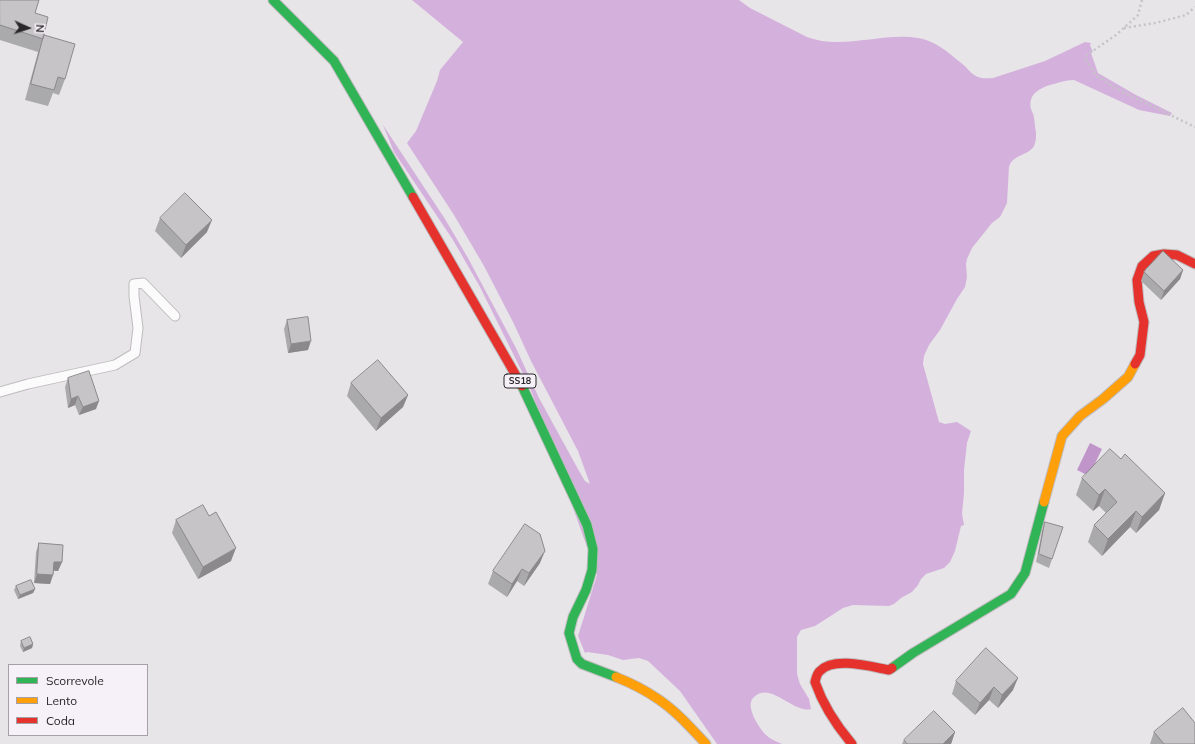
<!DOCTYPE html>
<html>
<head>
<meta charset="utf-8">
<style>
  body { margin:0 }
  #map { position:relative; width:1195px; height:744px; overflow:hidden; background:#e8e5e9; font-family:Mulish,sans-serif }
  canvas { display:block }
  .legend { position:absolute; left:8px; top:664px; width:140px; height:72px; box-sizing:border-box; background:#f6f1f8; border:1px solid #a4a0a6; margin:0; padding:5px 7px; list-style:none; font-size:12px; color:#29272a }
  .legend li { display:flex; align-items:center; gap:8px; height:20px }
  .legend b { width:20px; border:1px solid #a4a0a6 }
  .north { position:absolute; left:8px; top:8px; width:40px; height:40px; -webkit-text-stroke:3px #f6f1f8; paint-order:stroke; rotate:93deg; font-size:11px; font-weight:700; line-height:16px; text-align:center; color:#29272a }
  .north::after { content:''; display:block; margin:auto; width:14px; height:18px; background:#29272a; clip-path:polygon(50% 0,100% 100%,50% 72%,0 100%) }
</style>
</head>
<body>
<div id="map">
<canvas width="1195" height="744"></canvas>
<ul class="legend">
<li><b style="height:5px;background:#30b455"></b>Scorrevole</li>
<li><b style="height:5px;background:#ff9f0a"></b>Lento</li>
<li><b style="height:5px;background:#e5322d"></b>Coda</li>
</ul>
<div class="north">N</div>
</div>
<script>
const c = document.querySelector('canvas').getContext('2d');
c.lineJoin = 'round';
function fillPath(path, color) { c.fillStyle = color; c.fill(path, 'evenodd'); }
function strokePath(path, color, width, dash) { c.strokeStyle = color; c.lineWidth = width; c.lineCap = dash ? 'butt' : 'round'; c.setLineDash(dash || []); c.stroke(path); }
function write(font, color, halo, rows, align = 'center') {
  c.font = font + ' Mulish,sans-serif'; c.lineWidth = 3; c.setLineDash([]); c.textBaseline = 'middle'; c.strokeStyle = halo; c.fillStyle = color; for (const [text, x, y, turn = 0] of rows) {
    c.save(); c.translate(x, y); c.rotate((+turn || 0) * Math.PI / 180); c.textAlign = isNaN(turn) ? turn : align; if (halo) c.strokeText(text, 0, 0); c.fillText(text, 0, 0); c.restore();
  }
}
fillPath(new Path2D(`
  M412,0H739L750,8L807,37C844,51 886,30 923,39C941,44 952,56 966,67C969,71 973,75 978,77C983,79 987,78 993,78L1045,61L1085,42L1091,43L1090,45L1093,52L1091,53L1098,73L1136,95L1172,113L1170,116L1139,110L1074,80C1065,80 1058,83 1050,85C1038,89 1028,95 1031,109C1032,112 1034,115 1034,118C1035,123 1035,128 1036,133C1036,137 1036,142 1034,146C1028,156 1013,154 1009,167L1007,203L1000,217L992,223L972,248L967,259L966,264L967,277L965,287L957,299L940,330L929,345L924,356L923,364L939,422L945,424L957,422L971,431L967,443L964,470V493L962,514L964,525L961,526L955,551L950,562L944,568L926,574L921,579L918,585L912,592L901,598L894,604L889,606L853,605L843,608L815,626L801,630L797,637V674L800,684L809,699L811,709C793,714 771,681 754,697C744,705 759,728 766,735C770,739 776,741 782,744H717L680,691L648,661L639,658L623,660L608,655L587,652L585,653L578,636L597,575L531,390L480,287L453,240L394,152L383,125L445,219L468,258L516,348L539,398L579,471L585,481L590,484L578,451L531,361L514,324L484,266L454,215L407,143L416,131L437,81L440,70L463,42Z`), '#d4b1dc');
fillPath(new Path2D(`
  M1090,443L1102,449L1089,476L1077,470Z`), '#c096ca');
const lane = new Path2D(`
  M0,392L28,384L115,365L135,353L138,328L134,296V284L143,283L175,316`);
const fast = new Path2D(`
  M273,0L334,61L413,197
  M522,386L587,525L593,549L592,570L586,590L573,617L569,633L576,656L577,659L582,664L616,677
  M892,668L913,653L1011,594L1025,573L1044,502`);
const slow = new Path2D(`
  M1044,502L1062,436L1080,416L1103,399L1128,377L1135,364
  M616,677C631,683 645,690 658,699C676,711 691,728 706,744`);
const jam = new Path2D(`
  M413,197L522,386
  M1135,364L1140,355L1144,322L1139,302L1137,280L1142,266L1153,256L1164,254L1177,255L1195,264
  M852,744C836,725 823,705 815,682C816,678 817,673 820,671C834,656 872,667 889,670L892,668`);
strokePath(lane, '#bebbbe', 11);
strokePath(fast, '#bebbbe', 11);
strokePath(slow, '#bebbbe', 11);
strokePath(jam, '#bebbbe', 11);
strokePath(new Path2D(`
  M1142,0L1138,15L1116,35L1087,55L1086,60L1096,75L1115,88L1195,127
  M1124,28L1155,23L1186,15L1195,7`), '#c4c4c5', 2.5, [2, 3]);
strokePath(lane, '#fcfbfc', 9);
strokePath(fast, '#30b455', 9);
strokePath(slow, '#ff9f0a', 9);
strokePath(jam, '#e5322d', 9);
fillPath(new Path2D(`
  M0,0L35,13L43,39L65,79L59,95L53,93L48,106L25,100L38,52L0,40Z
  M160,218L207,232L181,258L155,231Z
  M1183,270L1180,279L1161,300L1141,281L1144,272Z
  M287,320L308,350L288,353L284,329Z
  M68,378L96,409L79,415L75,405L68,408L65,387Z
  M351,383L408,395L403,407L376,431L347,396Z
  M1121,459L1165,493L1159,510L1136,533L1130,527L1102,556L1088,542L1094,525L1106,513L1099,506L1093,511L1076,495L1082,478Z
  M176,520L231,561L198,579L172,533Z
  M1045,522L1052,559L1049,568L1036,562L1042,531Z
  M39,543L62,562L58,571H54L50,584L34,583L36,552Z
  M540,563L524,586L517,581L507,597L488,584L493,571Z
  M16,586L35,589L33,593L18,599L14,590Z
  M21,641L33,644L32,648L23,652L20,646Z
  M956,681L1013,690L998,708L989,700L975,715L952,694Z
  M955,732L951,744H902L904,740Z
  M1154,732L1195,744H1150Z`), '#aaa9ab');
fillPath(new Path2D(`
  M212,220L207,232L181,258L186,245Z
  M1183,270L1180,279L1161,300L1164,291Z
  M311,341L308,350L288,353L291,344Z
  M408,395L403,407L376,431L381,418Z
  M78,396L75,405L68,408L71,399Z
  M99,401L96,409L79,415L83,407Z
  M1105,489L1099,506L1093,511L1099,495Z
  M1165,493L1159,510L1136,533L1142,517Z
  M1136,511L1130,527L1102,556L1108,539Z
  M236,548L231,561L198,579L203,567Z
  M545,551L540,563L524,586L529,573Z
  M54,562H62L58,571L51,570Z
  M522,569L517,581L507,597L512,584Z
  M37,574L53,575L50,584L34,583Z
  M35,589L33,593L18,599L20,595Z
  M33,644L32,648L23,652L24,648Z
  M1018,678L1013,690L998,708L1002,695Z
  M994,687L989,700L975,715L980,703Z
  M955,732L951,744H943Z`), '#8b898b');
const building = new Path2D(`
  M0,0H39L35,13L48,17L43,39L0,25Z
  M44,35L75,44L65,79L58,77L54,90L31,84Z
  M185,193L212,220L186,245L160,218Z
  M1163,251L1183,270L1164,291L1144,272Z
  M308,317L311,341L291,344L287,320Z
  M378,360L408,395L381,418L351,383Z
  M89,371L99,401L83,407L78,396L71,399L68,378Z
  M1110,449L1121,459L1125,454L1165,493L1142,517L1136,511L1108,539L1094,525L1117,502L1105,489L1099,495L1082,478Z
  M203,505L209,516L216,512L236,548L203,567L176,520Z
  M1045,522L1063,527L1052,559L1039,554Z
  M525,524L540,534L545,551L529,573L522,569L512,584L493,571Z
  M39,543L63,545L62,562H54L53,575L37,574Z
  M31,580L35,589L20,595L16,586Z
  M30,637L33,644L24,648L21,641Z
  M986,648L1018,678L1002,695L994,687L980,703L956,681Z
  M1183,708L1195,723V744H1164L1154,732Z
  M934,711L955,732L943,744H907L904,740Z`);
fillPath(building, '#c6c4c7');
strokePath(building, '#8b898b', 1);
for (const [x, y, w] of [
  [520,381,32]
]) { const box = new Path2D(); box.roundRect(x - w / 2, y - 7, w, 14, 3); c.fillStyle = '#f6f1f8'; c.fill(box); strokePath(box, '#29272a', 1); }
write('bold 9px', '#29272a', null, [
  ["SS18",520,381]
]);
</script>
</body>
</html>
